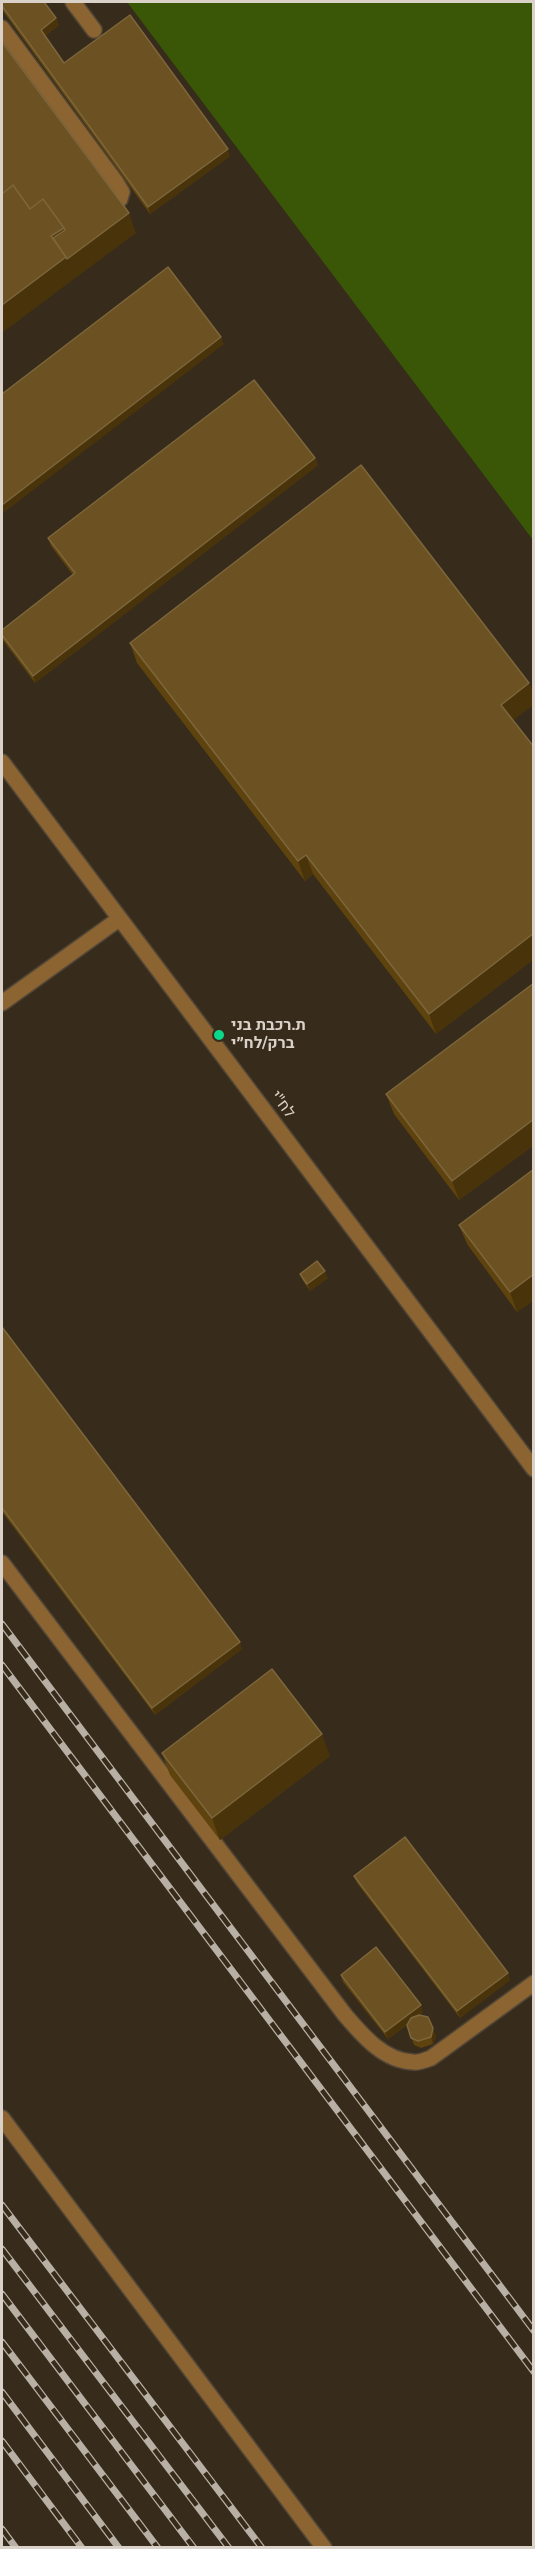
<!DOCTYPE html>
<html>
<head>
<meta charset="utf-8">
<style>
  body { margin:0 }
  #map { position:relative; width:535px; height:2549px; overflow:hidden; background:#372b1b; font-family:"Nunito Sans",sans-serif }
  canvas { display:block }
  .frame { position:absolute; inset:0; border:3px solid #dad2c8; pointer-events:none }
</style>
</head>
<body>
<div id="map">
<canvas width="535" height="2549"></canvas>
<div class="frame"></div>
</div>
<script>
const c = document.querySelector('canvas').getContext('2d');
c.lineJoin = 'round';
function fillPath(path, color) { c.fillStyle = color; c.fill(path, 'evenodd'); }
function strokePath(path, color, width, dash) { c.strokeStyle = color; c.lineWidth = width; c.lineCap = dash ? 'butt' : 'round'; c.setLineDash(dash || []); c.stroke(path); }
function write(font, color, halo, rows, align = 'center') {
  c.font = font + ' "Nunito Sans",Heebo,sans-serif'; c.lineWidth = 4.5; c.setLineDash([]); c.textBaseline = 'middle'; c.strokeStyle = halo; c.fillStyle = color; for (const [text, x, y, turn = 0] of rows) {
    c.save(); c.translate(x, y); c.rotate((+turn || 0) * Math.PI / 180); c.textAlign = isNaN(turn) ? turn : align; if (halo) c.strokeText(text, 0, 0); c.fillText(text, 0, 0); c.restore();
  }
}
fillPath(new Path2D(`
  M127,2H533V540Z`), '#395706');
const minor = new Path2D(`
  M73,2L94,30
  M2,28L116,182L122,192L120,199L114,205
  M2,762L534,1469
  M2,1003L119,919
  M2,1563L345,2015C362,2035 384,2061 413,2062C418,2063 426,2060 431,2058L534,1983
  M2,2118L324,2548`);
strokePath(minor, '#514637', 18);
strokePath(minor, '#8b6431', 15);
const rail = new Path2D(`
  M2,1624L534,2331
  M2,1665L534,2372
  M2,2205L262,2548
  M2,2249L229,2548
  M2,2294L194,2548
  M2,2342L158,2548
  M2,2392L119,2548
  M2,2441L82,2548
  M2,2529L16,2548`);
strokePath(rail, '#b9b0a5', 7);
strokePath(rail, '#372b1b', 4.5, [14]);
fillPath(new Path2D(`
  M2,2L56,18L59,25L45,36L64,63L230,156L150,214L2,10Z
  M315,458L318,465L35,683L2,639V630L73,575L51,546L48,538Z
  M130,643L529,683L534,696V704L513,720L534,747V959L436,1034L313,874L305,881L137,663Z
  M534,983V1145L459,1200L394,1114L386,1094Z
  M534,1169V1300L517,1312L467,1244L459,1225Z
  M300,1274L328,1278L310,1291L303,1281Z
  M2,1327L242,1649L155,1715L2,1512Z
  M162,1753L330,1756L220,1840L170,1775Z
  M354,1876L510,1980L460,2018L357,1883Z
  M341,1975L423,2012L420,2015L436,2036L433,2044L421,2048L414,2045L407,2025L408,2024L388,2039L343,1982Z`), '#5e430e');
fillPath(new Path2D(`
  M56,18L59,25L43,37L41,30Z
  M228,149L230,156L150,214L148,207Z
  M129,213L136,233L74,279L67,259Z
  M64,228L72,250L64,255L51,236Z
  M66,257L74,279L2,333V305Z
  M221,337L224,344L2,514V505Z
  M315,458L318,465L35,683L33,676Z
  M529,683L534,696V704L508,724L501,705Z
  M306,855L313,874L305,881L298,861Z
  M534,933V959L436,1034L429,1014Z
  M534,1119V1145L459,1200L452,1181Z
  M325,1271L328,1278L310,1291L307,1284Z
  M534,1274V1300L517,1312L510,1292Z
  M240,1642L242,1649L155,1715L152,1708Z
  M322,1734L330,1756L220,1840L212,1818Z
  M508,1973L510,1980L460,2018L457,2011Z
  M421,2005L423,2012L388,2039L385,2032Z
  M433,2028L436,2036L433,2044L431,2037Z`), '#49330b');
const building = new Path2D(`
  M2,2H44L56,18L41,30L64,63L130,15L228,149L148,207L2,6Z
  M2,42L129,213L67,259L53,238L65,230L64,228L43,199L30,209L13,185L2,194Z
  M13,185L30,209L43,199L64,228L51,236L66,257L2,305V194Z
  M168,267L221,337L2,505V394Z
  M254,380L315,458L33,676L2,635V630L75,573L48,538Z
  M361,465L529,683L501,705L534,747V933L429,1014L306,855L298,861L130,643Z
  M534,983V1119L452,1181L386,1094Z
  M534,1169V1274L510,1292L459,1225Z
  M317,1261L325,1271L307,1284L300,1274Z
  M2,1327L240,1642L152,1708L2,1508Z
  M272,1669L322,1734L212,1818L162,1753Z
  M405,1837L508,1973L457,2011L354,1876Z
  M376,1947L421,2005L385,2032L341,1975Z
  M419,2015L428,2017L433,2028L431,2037L418,2041L411,2038L407,2025L411,2018Z`);
fillPath(building, '#6c5222');
strokePath(building, '#7d663c', 1.5);
for (const [x, y, r, color] of [
  [219,1035,6,"#0ad98b"]
]) { const dot = new Path2D(); dot.arc(x, y, r, 0, 2 * Math.PI); c.fillStyle = color; c.fill(dot); strokePath(dot, '#372b1b', 2); }
write('bold 16px', '#dad2c8', '#372b1b', [
  ["ת.רכבת בני",231,1026],
  ["ברק/לח״י",231,1044]
], 'left');
write('16px', '#dad2c8', '#372b1b', [
  ["לח\"י",282,1105,53]
]);
</script>
</body>
</html>
